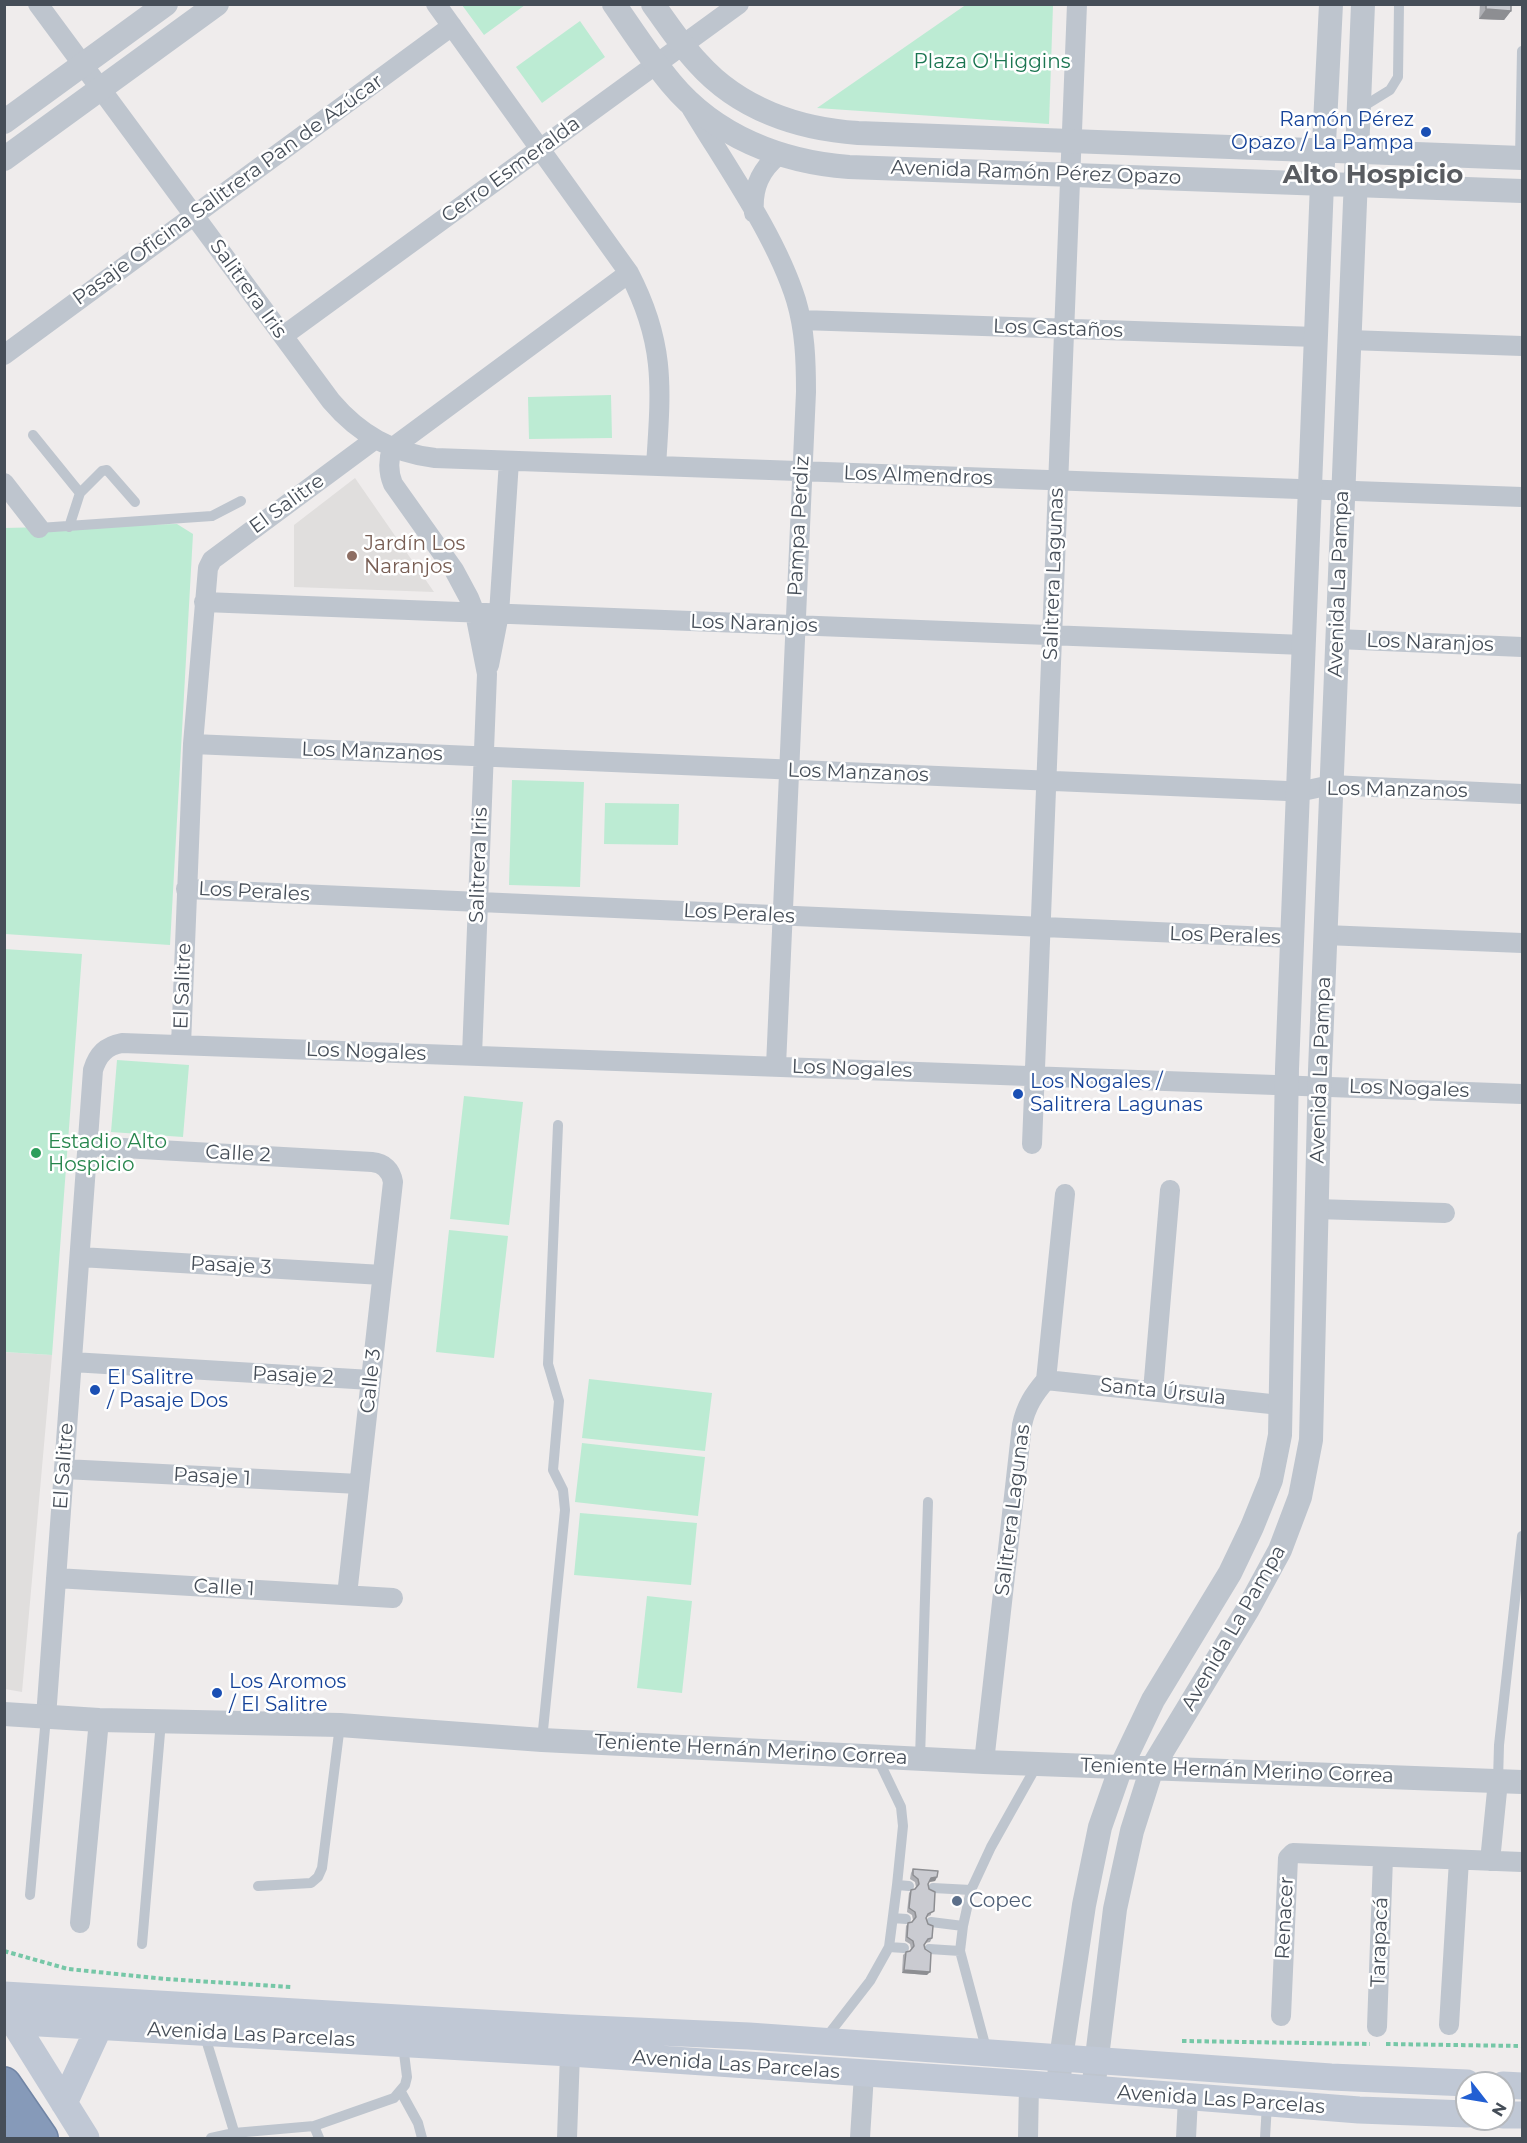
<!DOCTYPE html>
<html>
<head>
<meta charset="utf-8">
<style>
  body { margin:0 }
  #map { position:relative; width:1527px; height:2143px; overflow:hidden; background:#efecec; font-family:Montserrat,sans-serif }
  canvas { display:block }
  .frame { position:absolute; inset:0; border:6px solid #464e58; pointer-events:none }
  .north { position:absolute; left:1455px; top:2071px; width:60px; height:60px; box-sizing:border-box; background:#fff; border:2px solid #b5b8bc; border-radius:50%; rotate:121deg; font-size:16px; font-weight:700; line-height:24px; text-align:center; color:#464e58 }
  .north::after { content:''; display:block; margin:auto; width:21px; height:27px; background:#225fd3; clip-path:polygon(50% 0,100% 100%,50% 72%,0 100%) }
</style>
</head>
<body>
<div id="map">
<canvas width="1527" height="2143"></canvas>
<div class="frame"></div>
<div class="north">N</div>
</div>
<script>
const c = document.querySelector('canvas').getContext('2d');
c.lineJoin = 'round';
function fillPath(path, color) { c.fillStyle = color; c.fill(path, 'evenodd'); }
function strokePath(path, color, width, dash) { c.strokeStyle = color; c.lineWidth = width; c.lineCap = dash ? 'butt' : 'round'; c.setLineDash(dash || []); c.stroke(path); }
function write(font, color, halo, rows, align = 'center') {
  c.font = font + ' Montserrat,sans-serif'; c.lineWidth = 5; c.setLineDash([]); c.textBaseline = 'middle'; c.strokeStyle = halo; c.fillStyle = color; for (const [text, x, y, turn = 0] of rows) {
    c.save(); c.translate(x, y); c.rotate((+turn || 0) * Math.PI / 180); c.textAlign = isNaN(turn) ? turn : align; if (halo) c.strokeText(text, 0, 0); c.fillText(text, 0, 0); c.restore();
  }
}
fillPath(new Path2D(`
  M355,478L434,592L294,587V525Z
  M4,1352L52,1355L22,1692L5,1689Z`), '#e0dedd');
fillPath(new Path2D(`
  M967,4L1053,5L1049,124L817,108Z
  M462,5H525L484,35Z
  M580,21L605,57L542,103L516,67Z
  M611,395L612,438L529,439L528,397Z
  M177,524L193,534L170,945L5,934L4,528Z
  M512,780L584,782L580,887L509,885Z
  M605,803L679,804L678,845L604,844Z
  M4,949L82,954L52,1355L5,1352Z
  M117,1060L189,1065L183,1137L111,1132Z
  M464,1096L523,1102L509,1225L450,1219Z
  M449,1230L508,1236L494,1358L436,1352Z
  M589,1379L712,1393L705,1451L582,1438Z
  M582,1443L705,1457L698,1516L575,1502Z
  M580,1513L697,1523L691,1585L574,1575Z
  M647,1596L692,1601L682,1693L637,1688Z`), '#bcebd3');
const motorway = new Path2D(`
  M4,2084L41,2138
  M4,2133L8,2138`);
strokePath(motorway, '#7185a5', 36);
strokePath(new Path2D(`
  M4,1951L68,1969L166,1979L291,1987
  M1182,2041L1370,2044
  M1386,2044L1522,2046`), '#76c7a7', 4, [4.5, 3]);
strokePath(new Path2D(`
  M1359,109L1390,90L1398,77L1399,4
  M1520,158L1522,51
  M33,435L80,493L69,527
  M80,493L102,471L107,470L135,502
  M39,528L212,516L241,501
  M542,1740L565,1510L563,1490L553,1470L559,1401L548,1364L558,1125
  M877,1757L901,1807L903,1826L897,1885
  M920,1758L928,1502
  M1498,1781L1499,1745L1522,1536
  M258,1886L311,1883L318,1877L322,1868L340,1725
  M933,1888L971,1890L991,1847L1037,1765
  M30,1895L46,1717
  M893,1918L906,1919
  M931,1922L963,1926
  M142,1944L161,1721
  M889,1947L904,1948
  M929,1949L960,1951L987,2052
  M960,1951L963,1926L971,1890
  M204,2033L236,2138
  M825,2039L870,1981L889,1947L897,1885L909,1886
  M401,2092L418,2123L422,2138
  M314,2126L319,2138
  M211,2138L234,2133L314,2126L394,2098L405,2085L407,2077L403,2045
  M1265,2138L1267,2104`), '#bec5ce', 10);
strokePath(new Path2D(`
  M38,4L331,401C359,434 392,453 435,458L1522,497
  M436,4L629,273C666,344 661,389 656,466
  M692,109C727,167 776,236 796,300C805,330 806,361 806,392L776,1066
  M754,213C752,188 760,170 779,155
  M801,320L1316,337
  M283,336L739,4
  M1349,340L1522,346
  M4,355L452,26
  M4,483L39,528
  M204,602L1304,645
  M1337,639L1522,647
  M489,665L499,614L509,461
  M193,744L1287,791L1298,792L1331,785L1522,794
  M186,889L1292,938
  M1325,935L1522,943
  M181,1045L193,744L208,568L212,560L374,440
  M472,1055L487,674L475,613L469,598L454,570L393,484C388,472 388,461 392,448L629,273
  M1032,1144L1077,4
  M88,1146L372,1162C384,1163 391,1170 393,1182L347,1595
  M1316,1209L1445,1213
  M80,1257L382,1275
  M72,1362L371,1380
  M1046,1380L1280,1405
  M1153,1391L1170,1190
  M64,1469L359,1484
  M56,1578L393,1598
  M46,1717L93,1070C98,1054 106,1046 122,1043L1522,1094
  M984,1762L1022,1425C1026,1406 1034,1394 1046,1380L1065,1194
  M1490,1861L1498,1781
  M80,1923L99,1720
  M1281,2016L1288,1858L1293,1853L1522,1862
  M1449,2025L1459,1860
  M1377,2027L1383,1858
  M567,2138L570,2053
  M860,2138L864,2074
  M1028,2138L1029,2084
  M1186,2138L1188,2098`), '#bec5ce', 20);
strokePath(new Path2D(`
  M614,4C632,30 650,58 671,83C715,136 781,162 849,167L1522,191
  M653,4C667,24 681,45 698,63C739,109 798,129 858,133L1522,158
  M4,122L166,4
  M4,159L217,4
  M4,1714L99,1720L340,1725L542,1740L984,1762L1522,1782
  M1058,2087L1061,2058L1084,1905L1100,1827L1121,1767L1153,1700L1230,1573L1252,1527L1271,1480L1280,1435L1287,1069L1322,183L1331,4
  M1093,2090L1115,1909L1132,1831L1152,1768L1248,1609L1280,1550L1300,1497L1311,1440L1320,1070L1363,4`), '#bec5ce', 24);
strokePath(new Path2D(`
  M4,1995L570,2028L749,2036L1331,2077L1467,2083
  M6,2010L86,2138
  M4,2021L570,2053L1029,2084L1359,2110L1467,2114
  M1503,2085L1522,2086
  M64,2103L99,2027
  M1503,2115H1522`), '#c0c8d5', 27);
strokePath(motorway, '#869ab9', 33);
fillPath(new Path2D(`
  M1480,4H1511V11L1504,20L1479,19Z
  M913,1869L937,1877L935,1881L929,1882L928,1884L931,1915L927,1917L926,1918L932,1938L930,1942L925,1943L924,1945L927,1975L902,1973L903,1955L906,1952L910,1951L911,1949L910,1944L905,1941L906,1926L908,1923L912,1922L913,1920L912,1915L907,1912L909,1893L911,1890L915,1889L916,1887L915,1882L910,1879L911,1873Z`), '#aeafb4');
fillPath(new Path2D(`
  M1486,9L1511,11L1504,20L1479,19Z
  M937,1877L935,1881L929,1882L931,1878Z
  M904,1970L930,1972L927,1975L902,1973Z`), '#8d8e92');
const building = new Path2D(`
  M1486,4H1511V11L1486,9Z
  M913,1869L938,1871L937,1877L931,1878L928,1884L929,1889L935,1892L934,1911L928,1914L926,1918L928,1924L933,1926L932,1938L928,1939L924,1945L925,1949L931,1953L930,1972L904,1970L906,1952L910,1951L914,1946L913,1941L907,1937L908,1923L912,1922L916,1917L915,1912L909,1908L911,1890L915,1889L919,1884L918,1879L913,1875Z`);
fillPath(building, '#cacbd1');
strokePath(building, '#8d8e92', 1.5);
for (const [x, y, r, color] of [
  [1426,132,6,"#1a4fb4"],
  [352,556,6,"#8d6e63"],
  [1018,1094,6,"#1a4fb4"],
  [36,1153,6,"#2e9e5b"],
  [95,1390,6,"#1a4fb4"],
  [217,1693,6,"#1a4fb4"],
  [957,1901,6,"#5c6f8a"]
]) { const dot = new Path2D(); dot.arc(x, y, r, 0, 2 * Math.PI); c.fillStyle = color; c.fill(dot); strokePath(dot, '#fff', 2); }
write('20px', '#1b7551', '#fff', [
  ["Plaza O'Higgins",992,62]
]);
write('20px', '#164399', '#fff', [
  ["Ramón Pérez",1414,120,"right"],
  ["Opazo / La Pampa",1414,143,"right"],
  ["Los Nogales /",1030,1082],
  ["Salitrera Lagunas",1030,1105],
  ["El Salitre",107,1378],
  ["/ Pasaje Dos",107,1401],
  ["Los Aromos",229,1682],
  ["/ El Salitre",229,1705]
], 'left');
write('20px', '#464e58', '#fff', [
  ["Cerro Esmeralda",511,170,-36],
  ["Avenida Ramón Pérez Opazo",1036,173,2],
  ["Pasaje Oficina Salitrera Pan de Azúcar",228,190,-36],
  ["Salitrera Iris",248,289,54],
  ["Los Castaños",1058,329,2],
  ["Los Almendros",918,476,2],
  ["El Salitre",287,504,-36],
  ["Pampa Perdiz",799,526,-87],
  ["Salitrera Lagunas",1054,574,-88],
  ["Avenida La Pampa",1339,584,-88],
  ["Los Naranjos",754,624,2],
  ["Los Naranjos",1430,643,2],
  ["Los Manzanos",372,752,2],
  ["Los Manzanos",858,773,2],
  ["Los Manzanos",1397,790,1],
  ["Salitrera Iris",479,865,-88],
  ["Los Perales",254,892,3],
  ["Los Perales",739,914,3],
  ["Los Perales",1225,936,2],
  ["El Salitre",183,986,-88],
  ["Los Nogales",366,1052,2],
  ["Los Nogales",852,1069,2],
  ["Avenida La Pampa",1321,1070,-88],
  ["Los Nogales",1409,1089,2],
  ["Calle 2",238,1154,3],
  ["Pasaje 3",231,1266,3],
  ["Pasaje 2",293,1376,3],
  ["Calle 3",371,1381,-84],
  ["Santa Úrsula",1163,1392,6],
  ["El Salitre",64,1466,-86],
  ["Pasaje 1",212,1477,3],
  ["Salitrera Lagunas",1013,1510,-83],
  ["Calle 1",224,1588,3],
  ["Avenida La Pampa",1234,1628,-60],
  ["Teniente Hernán Merino Correa",751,1750,3],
  ["Teniente Hernán Merino Correa",1237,1771,2],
  ["Renacer",1285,1918,-87],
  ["Tarapacá",1380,1942,-88],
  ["Avenida Las Parcelas",251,2035,3],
  ["Avenida Las Parcelas",736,2065,4],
  ["Avenida Las Parcelas",1221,2100,4]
]);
write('20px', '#785e54', '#fff', [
  ["Jardín Los",364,544],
  ["Naranjos",364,567]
], 'left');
write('20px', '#27864d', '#fff', [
  ["Estadio Alto",48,1142],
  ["Hospicio",48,1165]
], 'left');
write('20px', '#4e5e75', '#fff', [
  ["Copec",969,1901]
], 'left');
write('bold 26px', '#595c61', '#fff', [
  ["Alto Hospicio",1373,175]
]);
</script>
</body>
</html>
